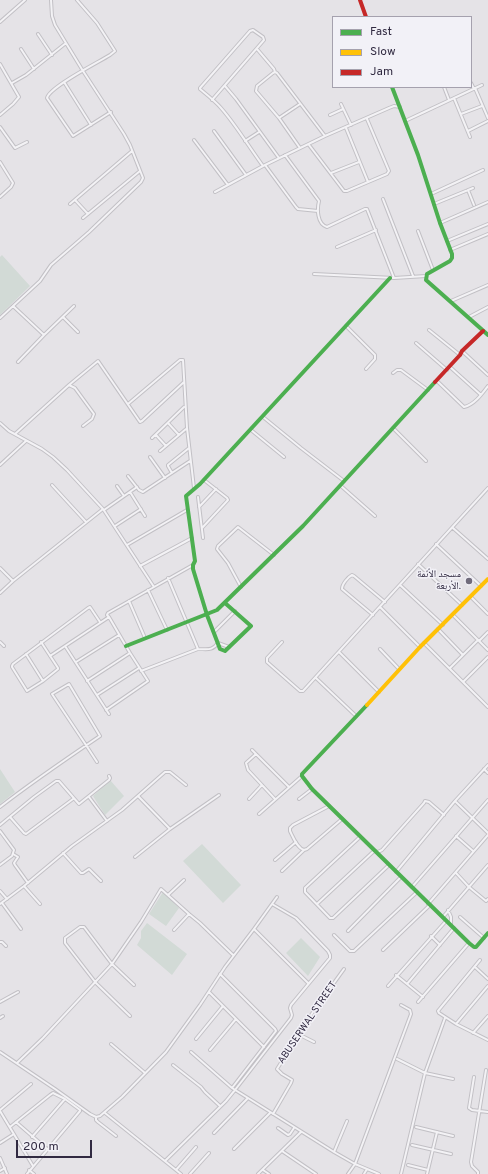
<!DOCTYPE html>
<html>
<head>
<meta charset="utf-8">
<style>
  body { margin:0 }
  #map { position:relative; width:488px; height:1174px; overflow:hidden; background:#e5e3e7; font-family:Overpass,sans-serif }
  canvas { display:block }
  .legend { position:absolute; left:332px; top:16px; width:140px; height:72px; box-sizing:border-box; background:#f2f1f7; border:1px solid #a5a1ae; margin:0; padding:5px 7px; list-style:none; font-size:12px; color:#312a41 }
  .legend li { display:flex; align-items:center; gap:8px; height:20px }
  .legend b { width:20px; border:1px solid #a5a1ae }
  .scale { position:absolute; left:16px; top:1140px; width:76px; height:18px; box-sizing:border-box; border:2px solid #312a41; border-top:0; padding-left:5px; font-size:12px; line-height:14px; white-space:nowrap; color:#312a41; -webkit-text-stroke:3px #f2f1f7; paint-order:stroke }
</style>
</head>
<body>
<div id="map">
<canvas width="488" height="1174"></canvas>
<ul class="legend">
<li><b style="height:5px;background:#4caf50"></b>Fast</li>
<li><b style="height:5px;background:#ffc107"></b>Slow</li>
<li><b style="height:5px;background:#c62828"></b>Jam</li>
</ul>
<div class="scale">200 m</div>
</div>
<script>
const c = document.querySelector('canvas').getContext('2d');
c.lineJoin = 'round';
function fillPath(path, color) { c.fillStyle = color; c.fill(path, 'evenodd'); }
function strokePath(path, color, width, dash) { c.strokeStyle = color; c.lineWidth = width; c.lineCap = dash ? 'butt' : 'round'; c.setLineDash(dash || []); c.stroke(path); }
function write(font, color, halo, rows, align = 'center') {
  c.font = font + ' Overpass,"Noto Naskh Arabic",sans-serif'; c.lineWidth = 3; c.setLineDash([]); c.textBaseline = 'middle'; c.strokeStyle = halo; c.fillStyle = color; for (const [text, x, y, turn = 0] of rows) {
    c.save(); c.translate(x, y); c.rotate((+turn || 0) * Math.PI / 180); c.textAlign = isNaN(turn) ? turn : align; if (halo) c.strokeText(text, 0, 0); c.fillText(text, 0, 0); c.restore();
  }
}
fillPath(new Path2D(`
  M2,255L30,286L0,315V257Z
  M0,769L15,792L0,804Z
  M110,780L124,796L105,815L93,796Z
  M202,844L241,885L223,903L183,861Z
  M163,892L179,908L166,926L149,914Z
  M147,923L187,954L172,975L137,945L141,938V931Z
  M301,938L320,957L308,976L286,953Z`), '#d2dad6');
const street = new Path2D(`
  M77,0L97,23L115,51L110,55C99,62 49,87 47,98L73,136L111,112
  M0,22L25,0
  M38,34L52,55
  M21,49L34,69
  M257,49L274,69L275,72
  M0,64L19,97L13,104L0,115
  M64,82L91,125
  M12,83L26,75L66,43
  M471,83L474,89
  M225,86L236,99L279,158
  M444,87L449,100
  M475,88L488,118
  M454,98L470,137
  M212,100L264,40L263,37L253,30L250,31L200,88V89C207,95 215,101 221,108C236,125 249,147 263,166
  M341,104L351,125
  M461,114L482,106
  M330,115L343,109
  M279,118L300,104
  M405,121L482,85
  M0,127L15,148L27,142
  M346,128L368,182
  M214,131L246,175
  M468,131L488,121
  M194,140L228,185
  M245,141L259,132
  M309,145L344,191H347L387,174L389,171L367,119
  M300,148L279,118L256,91L257,86L273,73L275,72L277,73L325,136
  M285,155L319,201C317,209 317,224 327,227L365,209H367L394,278
  M0,162L13,183L11,187L0,197
  M265,165L296,207L298,209L318,211
  M331,173L359,162
  M468,190L474,205
  M215,192L263,166L325,136L389,108L394,106L400,107
  M431,194L483,170
  M383,199L413,276
  M75,200L88,214
  M70,204L132,151
  M434,204L473,188
  M83,218L140,171
  M440,223L488,202
  M418,231L433,270
  M447,241L488,224
  M337,247L376,230
  M450,250L488,234
  M314,274L394,278L426,276
  M451,301L488,285
  M13,306L44,335L18,362
  M63,317L78,332
  M469,317L488,307
  M0,318L40,281L51,265L89,232L141,182L143,178L130,145L124,134L83,71L55,25L52,16L51,0
  M346,326L375,355V359L366,369
  M429,330L460,355
  M44,335L74,306
  M416,343L447,370
  M462,351L488,375
  M450,367L481,395
  M393,373L397,370H401L428,390
  M437,381L464,407C474,405 482,394 488,386
  M69,385L75,388L94,414L92,419L83,426
  M128,404L180,360H183L187,428L194,488
  M263,417L301,448L344,481
  M0,423L9,431L42,449L53,457L67,470L103,509L154,587
  M168,423L179,435
  M393,428L426,461
  M251,430L284,457
  M15,434L69,385L98,361L140,422L142,421L184,382
  M156,435L166,446
  M152,438L184,407
  M160,451L186,429
  M150,457L165,478
  M0,465L26,441
  M172,473L168,466V465L189,448
  M128,476L139,490L143,492L190,461
  M52,485L86,522
  M117,486L124,496
  M341,486L375,516
  M130,492L145,516
  M198,497L203,538
  M199,507L216,489
  M104,510L137,487
  M115,526L141,509
  M202,528L228,500L227,498L204,480
  M453,528L488,559
  M436,544L481,586
  M127,545L187,510
  M418,564L462,605
  M140,566L192,538
  M0,568L13,581
  M400,585L443,625
  M241,587L228,563L217,549L218,546L238,527L274,555
  M148,590L167,630
  M0,593L13,581L103,509
  M471,597L488,614
  M129,601L145,638
  M380,607L420,647
  M373,615L342,589C342,584 348,577 352,575L354,576L385,602
  M453,615L488,650
  M438,629L463,655
  M214,632L235,611
  M479,641L488,632
  M0,642L4,646
  M41,642L58,668V669L43,681L27,691L12,667V666L13,664L88,608L90,607L100,622
  M282,642L267,658V662L300,691H303L488,488
  M424,643L488,707
  M65,646L109,714
  M198,649C208,649 212,651 218,643L229,647
  M380,649L399,669
  M339,652L379,692
  M26,654L43,681
  M50,656L109,617L107,615L108,613L193,565
  M76,662L119,635
  M450,668L478,640
  M141,671L198,649L168,578
  M316,678L356,716
  M87,681L130,653
  M463,682L488,657
  M97,695L139,668
  M106,710L148,681L130,653L109,617
  M252,750L289,787
  M256,754L246,763L248,770L275,799
  M484,769L488,773
  M138,796L170,829L219,795
  M89,797L107,821
  M249,799L262,785
  M299,799L312,789
  M456,802L488,833
  M0,807C32,782 66,759 100,736L69,684L52,694L84,742L97,762
  M259,814L302,776
  M10,817L24,833L26,834L73,799
  M0,825L34,797L56,781H59L79,804L109,780L110,778L109,776
  M0,831L14,850L12,856L0,865
  M456,836L473,851
  M360,837L305,888V892L330,918H333L389,865
  M304,850C297,848 293,837 290,831V828L293,825L329,806
  M63,853L81,873H83L89,869L101,881
  M13,854L18,857L14,863L15,865L28,883
  M135,857L170,829
  M275,860L296,842
  M282,871L304,850L307,849L342,819
  M396,872L455,801L488,765
  M456,873L469,887L486,901L488,899
  M24,886L40,904
  M412,887L488,800
  M0,891L7,899
  M168,895L184,880
  M2,903L21,929
  M0,904L24,886L72,846L122,810L165,772H170L186,785
  M317,904L374,851L378,852L382,850L424,803L425,801L429,802L444,815
  M428,904L488,835
  M448,910L451,917V925
  M189,914L200,923L233,955
  M443,917L488,865
  M460,917L484,938
  M254,929L308,983
  M348,931L401,877
  M334,935L350,951H354L417,892
  M431,936L440,945
  M0,942H2L6,946
  M383,950L430,905
  M480,960L438,1011L439,1013L456,1024L488,1040
  M475,967L488,979
  M220,974L275,1029L276,1031L232,1088
  M396,975L423,997
  M407,984L454,928
  M388,986L446,921
  M209,992L264,1047
  M0,1002L18,992
  M418,1002L469,943
  M130,1016L96,983L65,943V938L80,927H84L112,964L134,985
  M0,1018L3,1016
  M456,1024L488,986
  M473,1033L488,1016
  M298,1034L314,1042
  M196,1039L223,1006
  M111,1044L145,1073
  M210,1050L236,1019
  M0,1052L55,1089L90,1114L96,1117L100,1116L122,1097L166,1052L200,1005L225,967L254,929L277,897
  M191,1052L232,1088L248,1098L334,1152L355,1164L379,1174
  M397,1059L425,1073L453,1079
  M17,1063L43,1038L112,964L141,922L161,889L189,914L174,930
  M173,1065L201,1087L205,1092L220,1106
  M474,1077L469,1108L472,1110L488,1112
  M0,1110L31,1084
  M0,1111L33,1166
  M105,1113L181,1174
  M273,1114L291,1083L292,1080L282,1074L277,1069L313,1012L344,969
  M96,1117V1120L98,1122L116,1136
  M16,1122L47,1149
  M10,1127L50,1095L53,1093L65,1099L80,1110
  M416,1127L453,1136
  M278,1128L288,1135L290,1134L294,1128
  M214,1133L248,1098
  M32,1137L65,1099
  M0,1143L14,1134
  M412,1145L451,1154
  M234,1149L270,1113
  M282,1151L316,1174
  M334,1152L347,1121
  M0,1158L7,1174
  M165,1161L226,1101L235,1090L291,1018L292,1015L290,1008L291,1005L330,958V955L328,951L296,918L272,904
  M408,1165L428,1170
  M29,1170L34,1174
  M176,1170L196,1147
  M263,1170L269,1174
  M0,1171L5,1168
  M27,1174L80,1111
  M190,1174L209,1153
  M258,1174L301,1132
  M348,1174L355,1164L411,1014L410,1010L401,1005
  M364,1174L367,1169
  M401,1174L425,1073L445,1018
  M427,1174L437,1132
  M478,1174V1172L472,1166L471,1162L486,1070`);
strokePath(street, '#c2c0c5', 4);
strokePath(street, '#f3f2f5', 2);
strokePath(new Path2D(`
  M392,87L418,155L440,223L452,254V258L450,261L427,274L426,280L488,335
  M225,603L251,626L225,651L220,649L207,615L193,569V565L195,561L186,496L200,484L390,278
  M126,646L217,610L303,526L435,382
  M367,705L302,774V776L312,789L469,943L474,947H476L488,933`), '#4caf50', 4);
strokePath(new Path2D(`
  M367,705L420,647L488,579`), '#ffc107', 4);
strokePath(new Path2D(`
  M360,0L366,17
  M435,382L460,355L462,351L483,331`), '#c62828', 4);
for (const [x, y, r, color] of [
  [469,581,4,"#706b7b"]
]) { const dot = new Path2D(); dot.arc(x, y, r, 0, 2 * Math.PI); c.fillStyle = color; c.fill(dot); strokePath(dot, '#f2f1f7', 1.5); }
write('10px', '#312a41', '#f2f1f7', [
  ["مسجد الأئمة",461,575],
  ["الأربعة.",461,587]
], 'right');
write('10px', '#312a41', '#f2f1f7', [
  ["ABUSERWAL STREET",308,1023,-56]
]);
</script>
</body>
</html>
